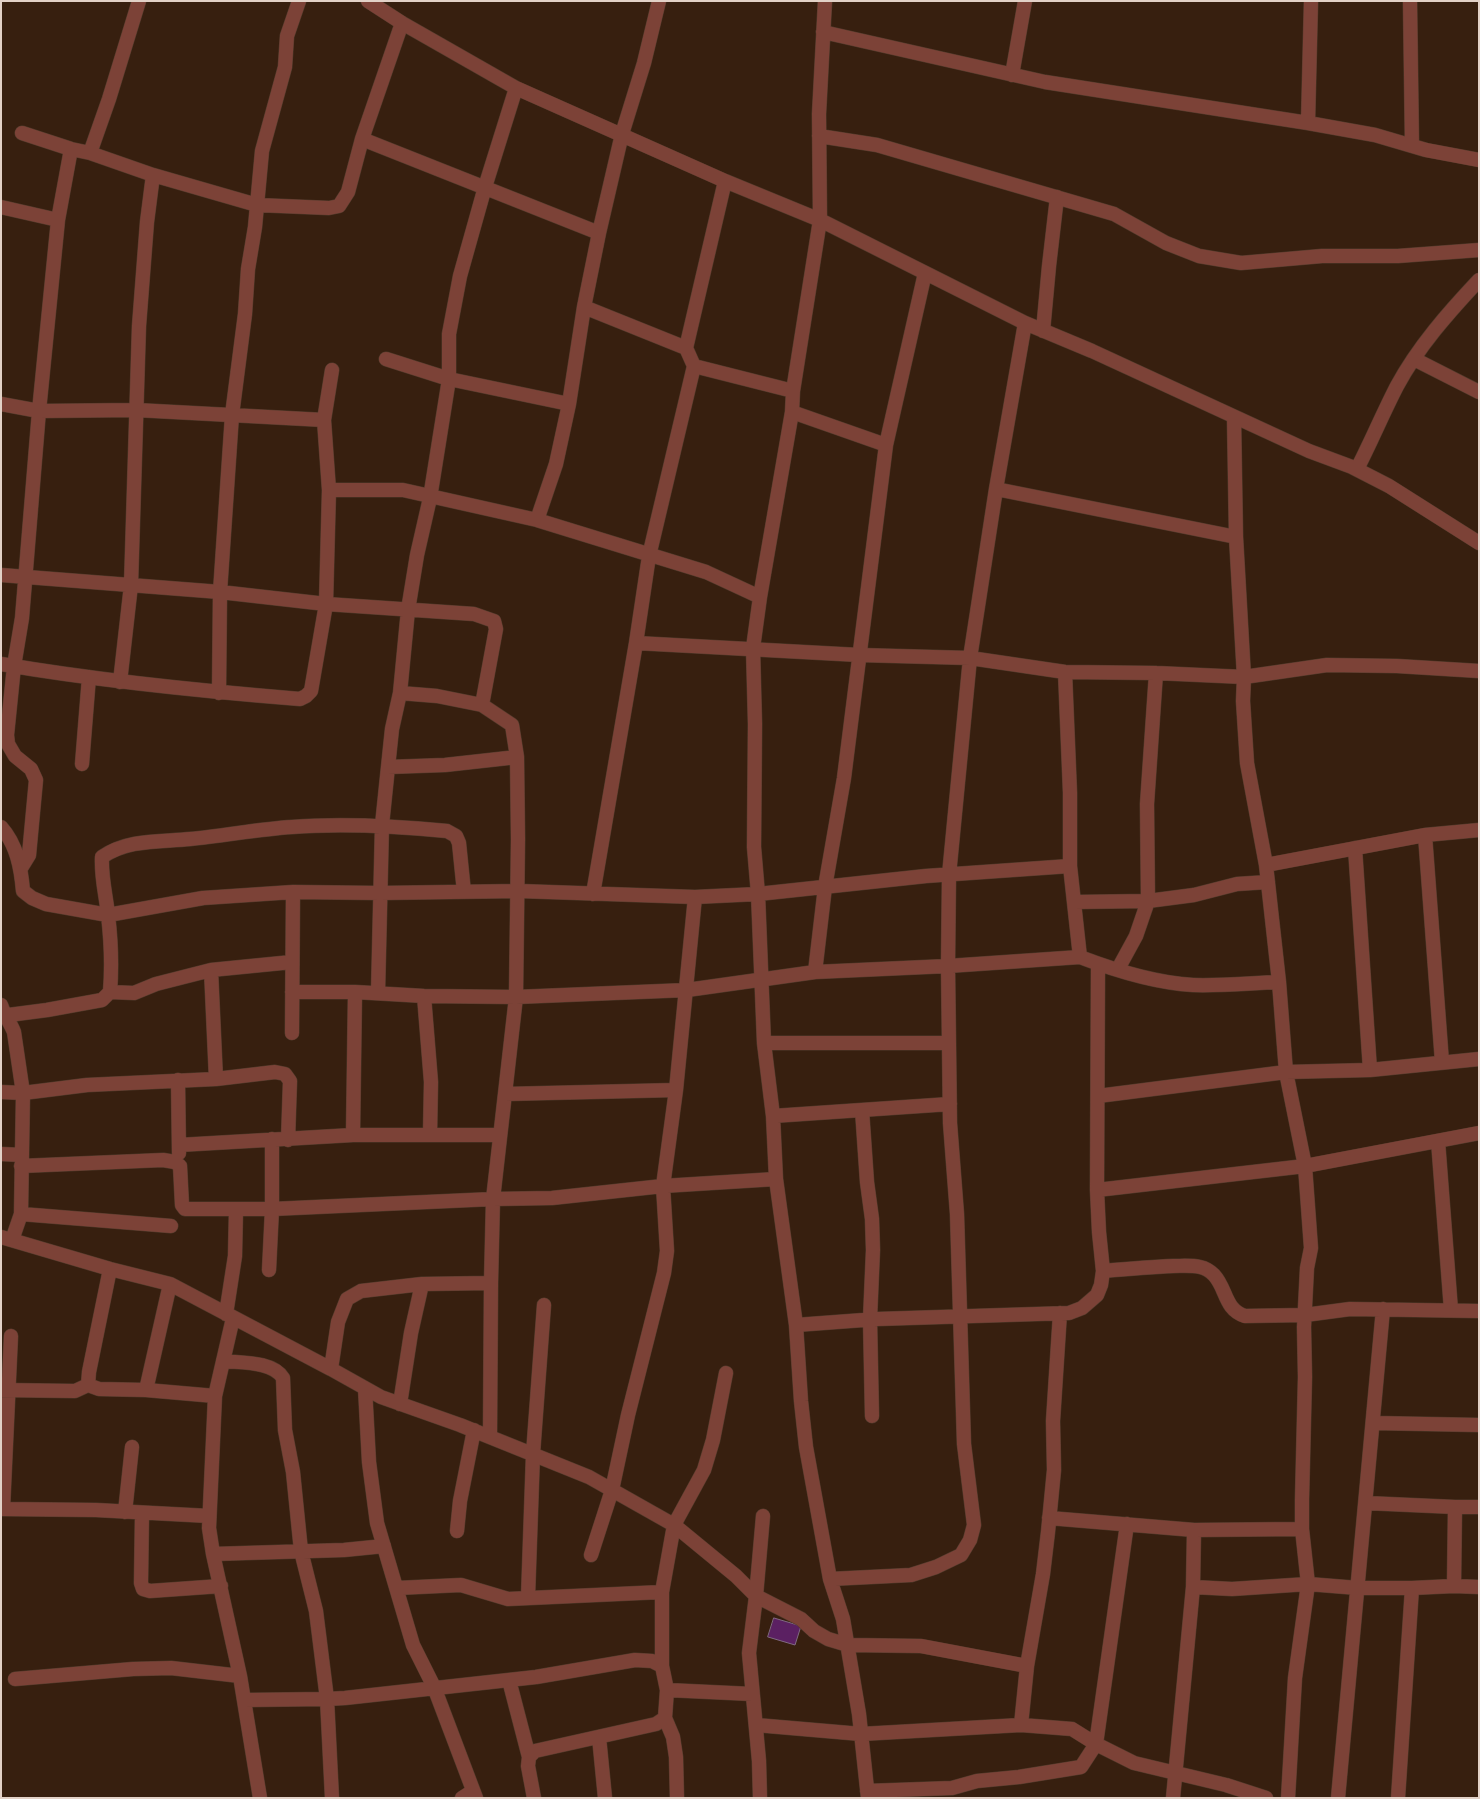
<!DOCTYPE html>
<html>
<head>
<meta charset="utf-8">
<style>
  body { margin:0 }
  #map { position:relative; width:1480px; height:1799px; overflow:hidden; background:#371f0f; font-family:Lora,serif }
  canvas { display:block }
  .frame { position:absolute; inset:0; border:2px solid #e2d1c7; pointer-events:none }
</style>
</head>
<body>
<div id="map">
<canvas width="1480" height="1799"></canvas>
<div class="frame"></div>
</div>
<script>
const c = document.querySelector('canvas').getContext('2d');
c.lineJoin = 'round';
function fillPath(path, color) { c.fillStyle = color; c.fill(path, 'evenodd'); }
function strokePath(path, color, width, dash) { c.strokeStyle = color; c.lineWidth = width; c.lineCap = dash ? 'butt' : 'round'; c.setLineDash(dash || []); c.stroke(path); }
const building = new Path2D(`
  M774,1618L801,1626L795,1645L768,1637Z`);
fillPath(building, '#5b2062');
strokePath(building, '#806a83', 1);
const minor = new Path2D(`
  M368,1L402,23L516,88L725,181L820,220L1025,323L1092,351L1309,451L1352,467L1389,486L1479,543
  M825,1L819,114L820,220L793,391L792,412L760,597L753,648L755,724L754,847L758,894L764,1043L773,1116L776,1179L796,1325L801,1401L806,1447L830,1579L843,1619L859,1714L868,1798
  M1410,1L1412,146
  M823,32L1045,82L1308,123L1375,135L1426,150L1479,160
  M1012,75L1025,1
  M1308,123L1311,1
  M22,133L71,149L90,153L153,175L257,205L329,208L339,206L348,192L362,139L402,23
  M819,136L877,145L1114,214L1166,243L1199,256L1241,263L1322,256H1398L1479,250
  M362,139L599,233
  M90,153L109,99L139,1
  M1,207L58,220
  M584,307L686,348L694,366L793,391
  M1043,331L1049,266L1057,197
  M686,348L725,181
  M386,359L449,379L569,404
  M1414,359L1479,392
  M1,404L39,411L136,410L324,420
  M792,412L886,445
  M1234,417L1236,537L1244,677L1243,701L1247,763L1266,865L1279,982L1286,1072L1305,1166L1311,1248L1307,1268L1304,1327L1305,1377L1302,1500V1529L1308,1584L1295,1678L1288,1798
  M1357,469C1371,442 1383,413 1397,386C1418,347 1448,313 1479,280
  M996,489L1236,537
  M329,490H403L537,520L706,572L760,597
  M537,520L556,464L569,404L584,307L599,233L622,134L644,63L659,1
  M1,575L220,592L326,604L474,614L494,621L496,629L482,705
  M636,643L859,655L970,658L1065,672L1156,673L1244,677L1327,665L1397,666L1479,671
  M1,664C100,681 200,691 300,699L306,696L311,691L326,604L329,490L324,420L332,370
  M1065,672L1070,793V866L1080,957
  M120,682L131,585L139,326L147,222L153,175
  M219,693L220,592L232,415L245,314L248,269L255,227L262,151L285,67L287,36L299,1
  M400,693L437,696L482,705L512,725L517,757L518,839L516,997L493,1199L491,1283L490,1437
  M82,764L89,677
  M388,767L445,765L517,757
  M1,827C17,845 21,868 23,891L32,898L46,904L108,915L203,898L293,892L380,893L519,891L695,897L758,894L926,876L1070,866
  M1425,835L1442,1062
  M1355,848L1370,1070
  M1266,865L1425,835L1479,830
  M21,868L29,855L36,780L31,769L15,756L8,744L7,735L14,666L22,618L39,411L58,220L71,149
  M593,894L636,643L649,556L694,366
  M1074,902L1148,901L1194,895L1237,884L1268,882
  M1118,969L1136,936L1148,901L1147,804L1156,673
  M211,970L216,1079
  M815,972L825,887L844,778L886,445L925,273
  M110,992L134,993L156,984L211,970L292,962
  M292,992H355L424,996L516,997L687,990L815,972L948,966L1080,957C1114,970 1157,983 1193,985C1222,986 1250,983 1279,982
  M378,993L382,825L388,767L392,729L400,693L408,610L417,555L430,498L449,379V334L460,276L485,187L516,88
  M424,996L431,1082L430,1135
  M1,1005C4,1015 10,1022 14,1032L23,1093L21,1214L12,1240
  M1,1016L47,1010L102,1000L110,992C112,967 111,940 108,915C106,895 101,878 102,857C128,839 160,842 190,839C224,836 258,829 292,827C344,823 395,826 447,831L456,836L459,843L464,892
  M292,1033L293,892
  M764,1043H949
  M178,1080L179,1153
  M1,1092L23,1093L87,1085L216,1079L275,1072L285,1074L290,1081L288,1140
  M505,1094L676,1090
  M1098,1096L1286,1072L1370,1070L1479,1059
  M862,1110L867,1182L872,1219L873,1250L870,1319L872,1416
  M773,1116L950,1104
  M353,1135L355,992
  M1438,1141L1451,1310
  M179,1145L353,1135H500
  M1,1154L22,1155
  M21,1166L163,1160L175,1162L180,1166L182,1205L185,1209H272L493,1199L552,1198L663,1186L776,1179
  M1097,1190L1305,1166L1479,1133
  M21,1214L171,1226
  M1,1237L110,1269L170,1284L331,1369L381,1397L460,1425L589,1477L674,1525L736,1576L756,1596L749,1653L759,1761L760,1798
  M110,1269L89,1372L88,1385L99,1389L146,1390L215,1396
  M269,1270L272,1209V1139
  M1103,1271C1126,1269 1150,1267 1173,1266C1182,1266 1191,1265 1200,1267C1205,1268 1210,1271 1214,1275C1227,1289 1224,1309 1245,1316L1305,1315L1350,1309L1479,1311
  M226,1314L235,1256L236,1210
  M233,1318L215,1396L209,1528L213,1554L240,1676L260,1798
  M796,1325L877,1319L1069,1313L1082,1308L1097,1295L1101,1285L1103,1271L1099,1232L1097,1190L1098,964
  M223,1361C241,1363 273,1361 283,1378L285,1430L293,1472L301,1551L316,1611L327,1699L345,1698L536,1677L635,1660L652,1661L662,1666L667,1690L752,1694
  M331,1369L338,1322L347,1299L361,1291L422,1284L491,1283
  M365,1388L369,1462L377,1523L413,1645L434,1687L476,1798
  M1,1390L75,1391L88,1385
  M146,1390L170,1284
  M400,1404L411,1333L422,1284
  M1373,1423L1479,1425
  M1366,1503L1455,1507L1454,1586
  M1455,1507H1479
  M1,1509L96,1510L209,1516
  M3,1509L11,1336
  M125,1512L132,1447
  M142,1514L141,1583L143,1589L150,1591L221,1586
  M763,1516L756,1596L801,1619L814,1631L828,1639L848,1645L921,1646L1027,1666
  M1049,1518L1194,1530L1193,1587L1173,1798
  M1194,1530L1302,1529
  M457,1531L460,1501L474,1430
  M213,1554L344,1550L384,1546
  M591,1555L612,1490L628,1415L664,1273L667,1251L663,1186L676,1090L695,897
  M830,1579L911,1575L936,1567L961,1555L970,1540L974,1525L964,1444L957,1214L950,1123L948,966L949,875L970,658L996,489L1025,323
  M1193,1587L1232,1589L1308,1584L1358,1588H1412L1454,1586L1479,1587
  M397,1588L461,1585L508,1599L662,1592
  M528,1597L533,1454L544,1305
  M662,1666V1592L674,1525L704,1470L713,1440L726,1373
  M15,1679L133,1669L171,1668L240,1676
  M509,1680L529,1757
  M244,1700L327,1699L332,1798
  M665,1718L673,1737L676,1757L677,1798
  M756,1725L861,1734L1021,1725L1072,1729L1096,1744L1127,1524
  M1021,1725L1027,1666L1043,1574L1048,1532L1054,1470L1053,1421L1060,1313
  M599,1737L605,1798
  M867,1791L952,1788L977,1781L1019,1777L1081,1767L1096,1744L1134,1763L1226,1785L1266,1798
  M462,1798L473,1791
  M534,1798L528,1766L529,1757L535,1751L656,1724L665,1718L667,1690
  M1338,1798L1383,1309
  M1398,1798L1412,1588`);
strokePath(minor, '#523b2c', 15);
strokePath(minor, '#7c4237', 14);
</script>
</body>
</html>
